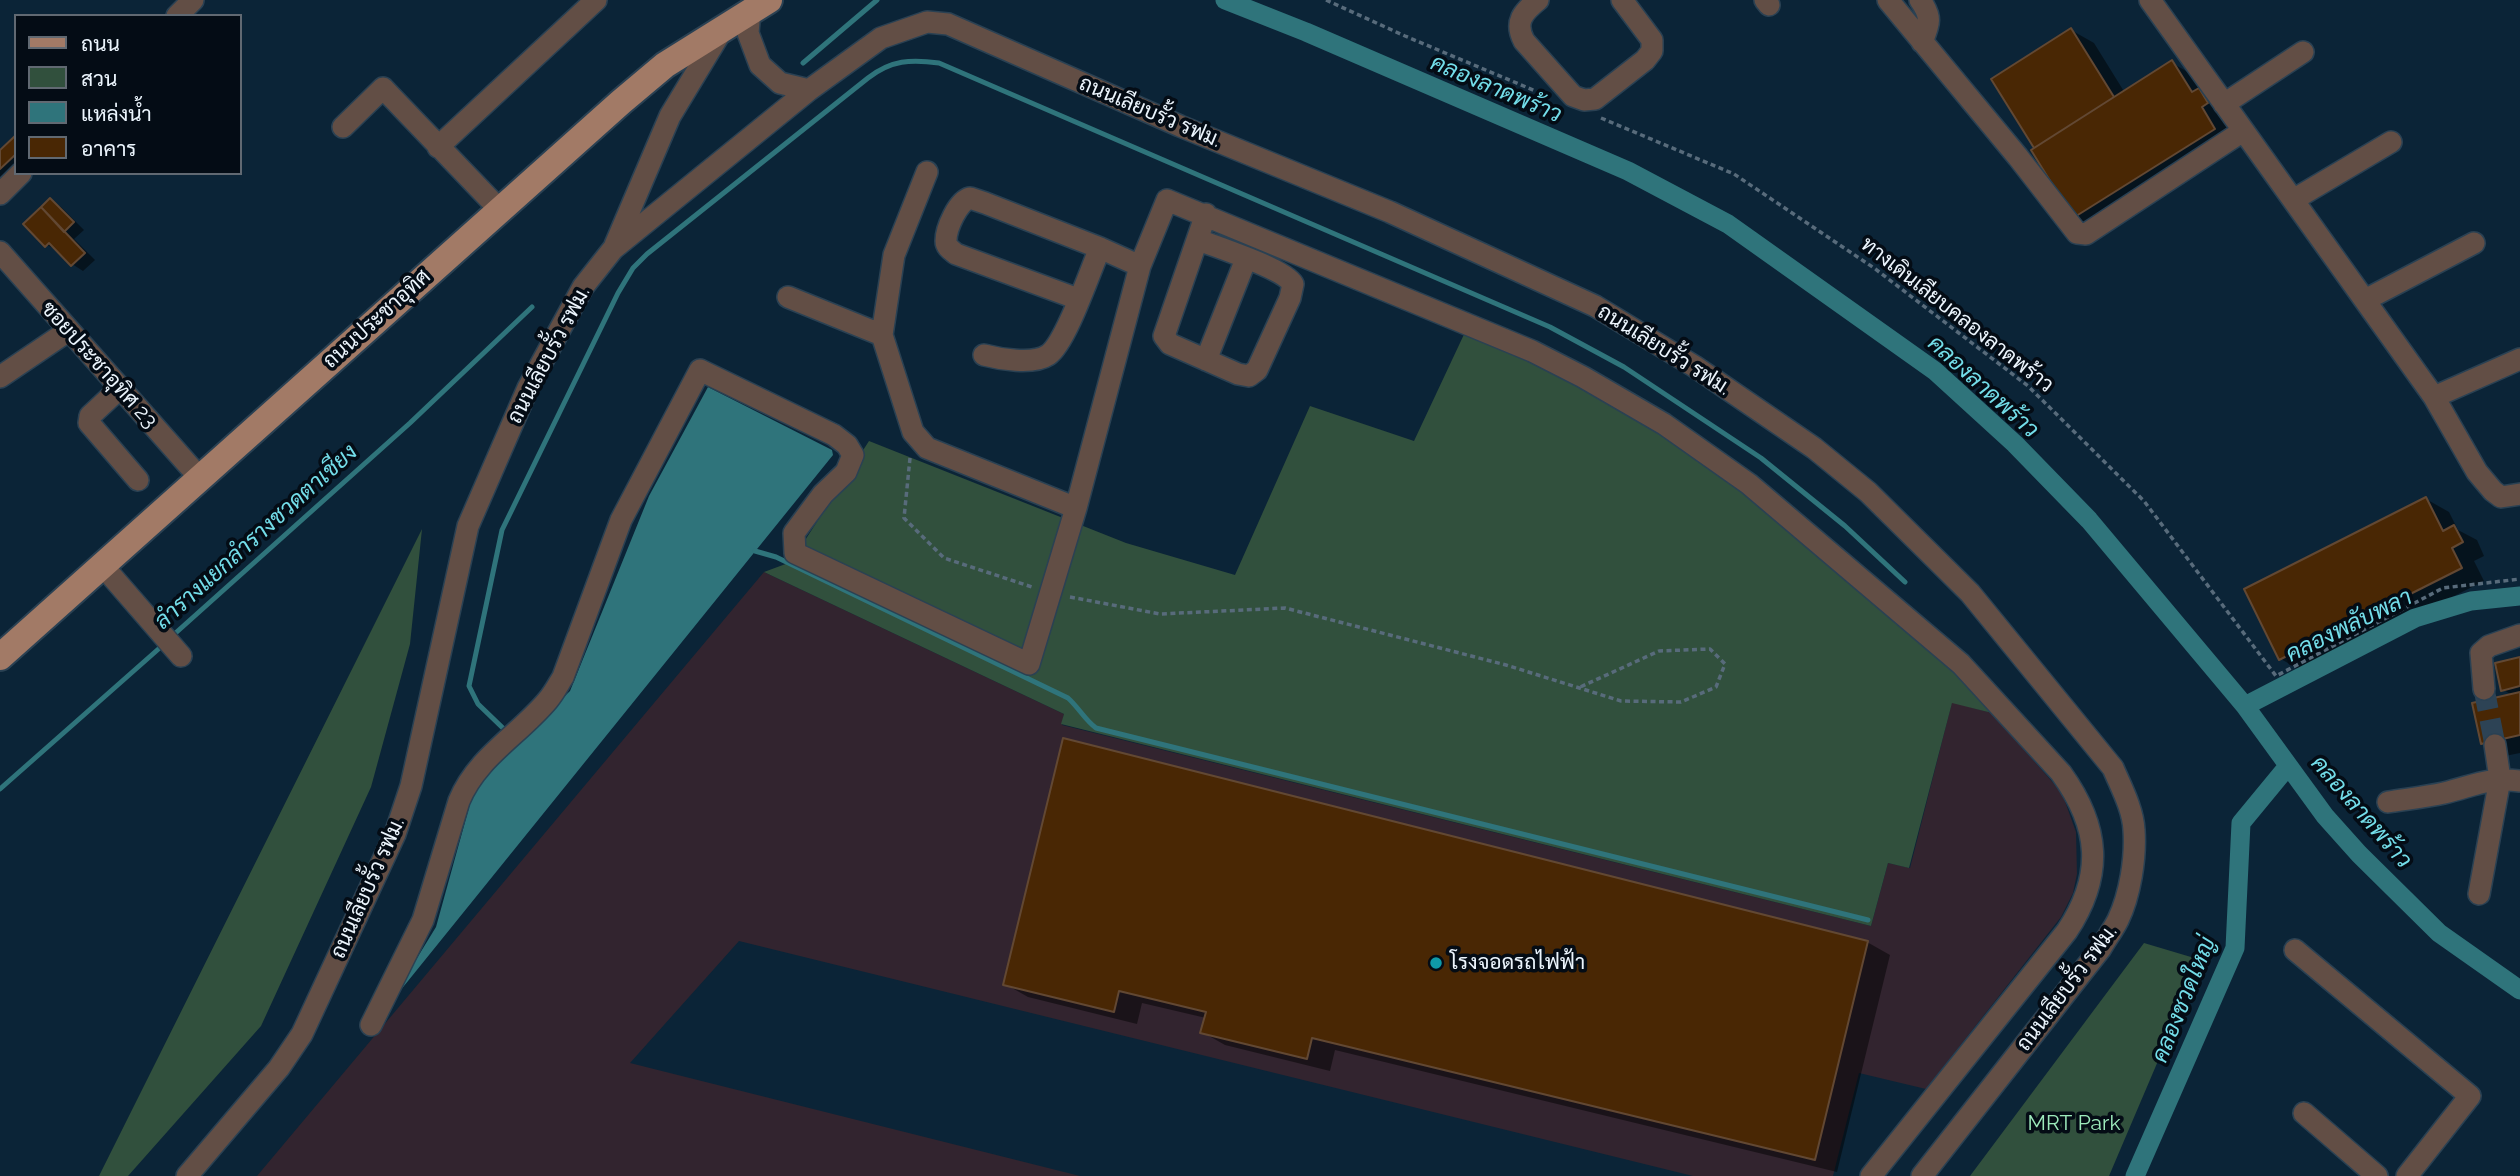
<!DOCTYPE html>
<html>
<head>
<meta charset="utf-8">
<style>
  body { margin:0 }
  #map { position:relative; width:2520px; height:1176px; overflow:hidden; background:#0b2437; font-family:Raleway,Sarabun,sans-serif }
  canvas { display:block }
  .legend { position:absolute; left:14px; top:14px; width:228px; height:161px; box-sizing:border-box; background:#040c15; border:2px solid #616972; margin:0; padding:9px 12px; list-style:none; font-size:21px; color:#ecf5fd }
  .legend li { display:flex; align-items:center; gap:14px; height:35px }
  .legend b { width:35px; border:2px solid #616972 }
</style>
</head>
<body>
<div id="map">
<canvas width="2520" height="1176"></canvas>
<ul class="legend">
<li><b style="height:9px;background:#a27a66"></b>ถนน</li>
<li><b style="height:19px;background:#31503d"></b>สวน</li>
<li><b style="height:19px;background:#2f747b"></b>แหล่งน้ำ</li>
<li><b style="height:19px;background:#492704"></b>อาคาร</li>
</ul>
</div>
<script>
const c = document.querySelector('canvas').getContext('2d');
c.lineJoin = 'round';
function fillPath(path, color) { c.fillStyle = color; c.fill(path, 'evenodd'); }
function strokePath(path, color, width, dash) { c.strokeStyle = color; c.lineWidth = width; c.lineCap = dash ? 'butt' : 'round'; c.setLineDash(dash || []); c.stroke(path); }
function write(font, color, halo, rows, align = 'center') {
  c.font = font + ' Raleway,Sarabun,sans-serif'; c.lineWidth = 7; c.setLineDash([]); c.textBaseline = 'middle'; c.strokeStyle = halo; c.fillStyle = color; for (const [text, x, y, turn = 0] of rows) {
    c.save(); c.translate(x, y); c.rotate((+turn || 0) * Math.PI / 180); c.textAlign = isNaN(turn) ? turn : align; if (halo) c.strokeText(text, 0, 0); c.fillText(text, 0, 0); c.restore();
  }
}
fillPath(new Path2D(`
  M764,572L1064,714L1062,725L1871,926L1888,863L1910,868L1952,702L1992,713L2062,793L2076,832L2077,874L2073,893L2061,917L1926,1089L1859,1073L1833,1176H1693L739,941L630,1063L1080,1176H257Z`), '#32242f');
fillPath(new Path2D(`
  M1467,328L1662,426L1840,570L1973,689L1992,713L1952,703L1909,868L1888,863L1871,926L1061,724L1064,714L764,572L791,562L869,441L1126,543L1235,575L1310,406L1414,441Z
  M422,529L410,644L371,787L261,1026L128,1176H99Z
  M2144,943L2201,960L2109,1176H1970Z`), '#31503d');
fillPath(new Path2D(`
  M708,387L832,450L833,455L387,1007L436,927L473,793L485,774L570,691L649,496Z`), '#2f747b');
fillPath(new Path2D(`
  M2071,30L2094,43L2125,93L2172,63L2195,76L2237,142L2097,230L2075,217L2037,149L1993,79Z
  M16,138V173L0,195V153Z
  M50,200L61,207L84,230L74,239L95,260L83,271L72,264L59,250L46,245Z
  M2426,499L2449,512L2458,530L2477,540L2484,556L2474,561L2484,581L2303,672L2281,659Z
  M2520,659V753L2505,756L2482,743L2512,695L2502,689Z
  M1867,942L1890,955L1837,1172L1335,1050L1330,1071L1225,1045L1202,1032L1206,1018L1142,1003L1137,1024L1028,997L1005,984Z`), '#0007');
strokePath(new Path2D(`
  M803,63L877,0
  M755,551L776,557L1068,698C1079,708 1085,720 1096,728L1868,920
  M170,638L410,423L532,307
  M507,732L478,704L469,686L502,530L618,293L633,268L647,254L868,78C891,60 911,59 939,63L1550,327L1624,367L1761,458L1845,526L1905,582
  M0,789L163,645`), '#2f747b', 5);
strokePath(new Path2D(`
  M1225,0L1306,32L1628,171L1728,224L1935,371L2015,444L2089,520L2245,706L2325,816L2359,854L2439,933L2520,990
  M2245,706L2415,618L2471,601L2520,596
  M2135,1176L2235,948L2241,823L2288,766`), '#2f747b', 19);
const building = new Path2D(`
  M2071,28L2114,97L2034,148L1991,79Z
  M2172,60L2192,92L2199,88L2208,103L2202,107L2215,129L2073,218L2031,150Z
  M16,135V154L0,169V150Z
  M50,198L74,222L64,232L41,207Z
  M41,207L85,253L71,266L49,243L45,247L23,224Z
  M2426,497L2443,531L2454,525L2463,542L2452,548L2462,568L2279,660L2244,589Z
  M2520,657V686L2501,691L2495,663Z
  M2520,692V735L2481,744L2472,703Z
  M1063,738L1868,941L1815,1160L1312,1038L1307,1059L1200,1033L1206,1012L1119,991L1114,1012L1003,985Z`);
fillPath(building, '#492704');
strokePath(building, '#624833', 2);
strokePath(new Path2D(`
  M2484,689L2495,745`), '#2d4355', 21, [21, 10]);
const minor = new Path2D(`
  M1538,0C1523,12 1514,22 1524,41L1573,96L1584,100L1595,99L1645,60L1652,51V40L1622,0
  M1765,0L1769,5
  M1888,0L2018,157L2077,233L2086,234L2243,131
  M1920,0C1932,17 1930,23 1922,42
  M2150,0L2434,397L2477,472L2493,491L2501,497L2520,494
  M750,11L748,33L760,65L780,83L809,90
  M177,16L193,0
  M2224,104L2303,52
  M343,127L383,88L500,210
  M438,147L596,0
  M927,172L894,255L882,335L913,432L927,448L1076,508
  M0,194L21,173
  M2293,200L2391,142
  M1199,240C1219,248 1283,268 1293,284L1290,298L1257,370L1249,376L1238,374L1170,344L1164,336L1206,214
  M615,245L670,116L722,30
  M0,252L199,477
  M788,297L882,335
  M1078,299L956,254C951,250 946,247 946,241C946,228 958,201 970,198L985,203L1100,248L1140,266
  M2365,300L2474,243
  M984,355C999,359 1033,365 1048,355C1066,343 1090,271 1100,248
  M1206,360L1246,259
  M0,377L68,331
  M120,388L90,416L89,423L138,480
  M2434,397L2520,359
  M102,565L181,656
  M2484,689L2481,653L2489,646L2520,635
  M2388,802C2407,799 2426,797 2444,793C2474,786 2486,777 2520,781
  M2479,894L2500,779L2495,745
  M2295,950L2470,1096L2407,1176
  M371,1025L423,920L459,801C477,757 519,735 548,700C554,693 558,685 563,677L621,520L700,370L834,435L847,445L853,455L846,472L823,494L794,533L795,553L1029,664L1076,508L1140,266L1167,200L1532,351L1583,377L1664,424L1749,484L1961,664L2061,773C2100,827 2104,875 2067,931L1871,1176
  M2304,1113L2377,1176
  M187,1176L279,1068L302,1034L395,834L411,786L468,526L528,388L583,287L613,249L809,90L881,38L927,22L948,24L1180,126L1390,212L1595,306L1694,366L1814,448L1868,492L1970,593L2113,768C2121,787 2133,809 2134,830C2136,858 2130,895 2118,920C2113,930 2106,939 2101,948L1922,1176`);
const major = new Path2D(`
  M0,657L621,102L665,65L769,0`);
strokePath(minor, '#2a4153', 24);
strokePath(major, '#2a4153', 30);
strokePath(new Path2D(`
  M1326,0L1405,36L1545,95
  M1601,118L1734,174L1874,268L2028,386L2144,501L2276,676L2443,588L2520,579
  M910,458L904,518L944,558L1032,587
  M1070,597L1160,614L1285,608L1506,665L1621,701L1681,702L1716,687L1725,664L1710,649L1659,651L1578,688`), '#586b7b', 3.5, [5, 3.5]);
strokePath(minor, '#624e45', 21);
strokePath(major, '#a27a66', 26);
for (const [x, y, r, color] of [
  [1436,963,7,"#0f9aa8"]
]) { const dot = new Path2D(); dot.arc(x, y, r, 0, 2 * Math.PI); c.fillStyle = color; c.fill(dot); strokePath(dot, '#040c15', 2.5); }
write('21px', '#ecf5fd', '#040c15', [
  ["ถนนเลียบรั้ว รฟม.",1150,112,23],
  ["ทางเดินเลียบคลองลาดพร้าว",1957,315,38],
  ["ถนนประชาอุทิศ",377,319,-42],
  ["ถนนเลียบรั้ว รฟม.",1664,350,32],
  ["ถนนเลียบรั้ว รฟม.",549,355,-62],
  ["ซอยประชาอุทิศ 23",99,365,48],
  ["ถนนเลียบรั้ว รฟม.",368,888,-66],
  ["ถนนเลียบรั้ว รฟม.",2067,988,-53]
]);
write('21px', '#ecf5fd', '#040c15', [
  ["โรงจอดรถไฟฟ้า",1450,963]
], 'left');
write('21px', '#9deabc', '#040c15', [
  ["MRT Park",2074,1124]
]);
write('italic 23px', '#73dde9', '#040c15', [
  ["คลองลาดพร้าว",1496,89,23],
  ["คลองลาดพร้าว",1983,387,42],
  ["ลำรางแยกลำรางชวดตาเชียง",256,537,-42],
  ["คลองพลับพลา",2349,626,-26],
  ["คลองลาดพร้าว",2361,812,49],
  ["คลองชวดใหญ่",2184,1000,-68]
]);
</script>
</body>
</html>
